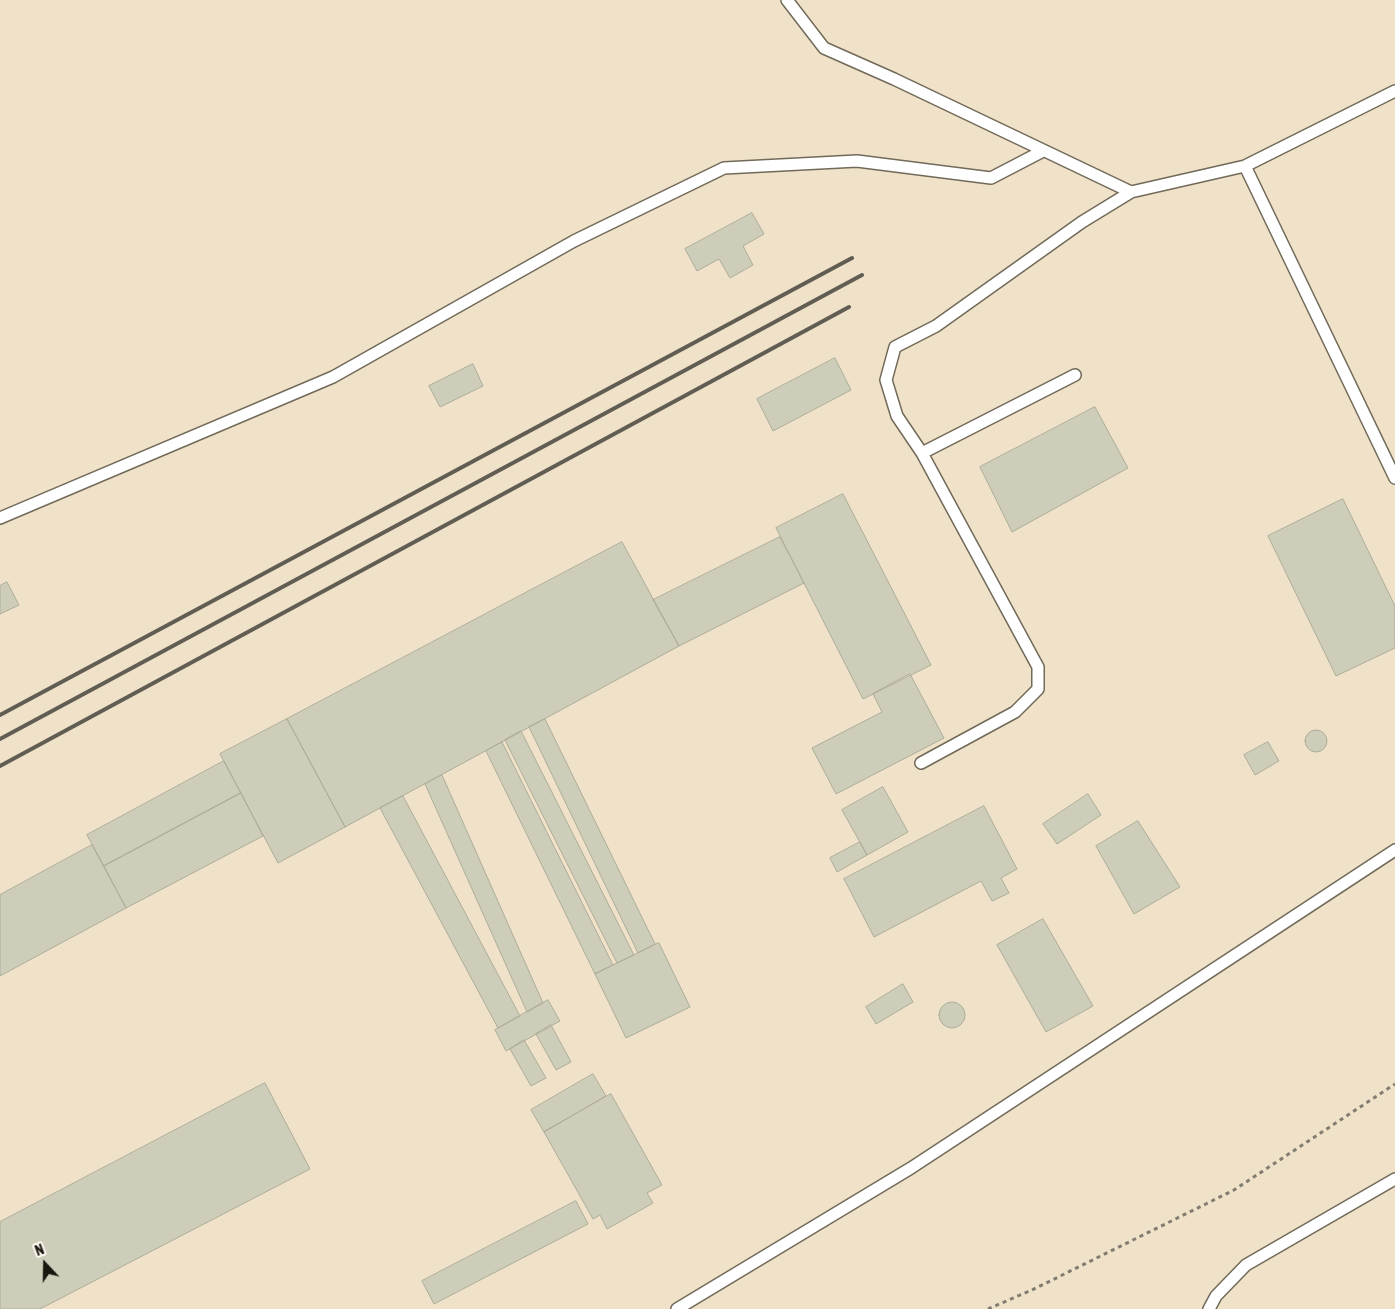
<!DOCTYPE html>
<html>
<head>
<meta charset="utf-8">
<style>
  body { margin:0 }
  #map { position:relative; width:1395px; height:1309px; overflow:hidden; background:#f6eddb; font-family:"Asap Condensed",sans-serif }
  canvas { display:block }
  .north { position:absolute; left:20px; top:1239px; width:50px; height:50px; -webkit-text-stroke:4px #fffbf4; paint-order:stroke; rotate:339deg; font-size:14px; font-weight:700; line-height:20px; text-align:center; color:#1a1710 }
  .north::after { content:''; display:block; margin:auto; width:18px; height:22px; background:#1a1710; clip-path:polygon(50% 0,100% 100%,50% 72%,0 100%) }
</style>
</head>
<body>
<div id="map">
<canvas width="1395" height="1309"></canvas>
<div class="north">N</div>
</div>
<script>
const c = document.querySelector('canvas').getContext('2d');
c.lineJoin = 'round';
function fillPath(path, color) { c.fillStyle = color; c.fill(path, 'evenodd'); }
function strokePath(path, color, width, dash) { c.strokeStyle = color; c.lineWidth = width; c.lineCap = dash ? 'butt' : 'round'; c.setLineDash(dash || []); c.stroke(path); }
fillPath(new Path2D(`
  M0,0H1395V1309H0Z`), '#efe2c9');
const building = new Path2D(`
  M752,213L764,234L743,246L753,265L730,278L719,259L697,271L685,249Z
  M835,358L851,390L773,431L757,399Z
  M473,364L483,386L440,407L429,386Z
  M1095,407L1128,468L1012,532L980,467Z
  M843,494L931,665L863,699L776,528Z
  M1343,499L1395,606V648L1336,676L1268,536Z
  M780,537L804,583L679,646L653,600Z
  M622,542L679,646L345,827L287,719Z
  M7,582L19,605L0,614V586Z
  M910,674L944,738L836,794L812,748L882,712L873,694Z
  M287,719L345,827L278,863L220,754Z
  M545,719L655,944L638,953L529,727Z
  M1305 741a11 11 0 1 1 22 0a11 11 0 1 1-22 0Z
  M521,731L634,955L617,963L505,740Z
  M502,742L613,965L595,974L486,751Z
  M1268,742L1279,761L1255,775L1244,755Z
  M224,761L241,793L104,866L87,835Z
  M442,775L543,1003L527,1012L425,784Z
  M883,787L908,832L867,855L842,810Z
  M241,793L263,836L126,908L104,866Z
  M1088,794L1101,815L1057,844L1043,824Z
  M403,796L520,1016L498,1028L380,808Z
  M984,806L1017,869L1001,878L1009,893L992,901L981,881L874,937L844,879Z
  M1138,821L1180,887L1134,914L1096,846Z
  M860,842L867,855L837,872L830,858Z
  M92,845L126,908L0,976V895Z
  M1043,919L1093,1006L1046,1032L997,945Z
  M659,943L690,1007L626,1038L595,974Z
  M903,984L913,1002L876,1024L866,1007Z
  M548,1000L560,1021L506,1051L495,1030Z
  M939 1015a13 13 0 1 1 26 0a13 13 0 1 1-26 0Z
  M551,1025L571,1062L556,1070L536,1034Z
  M524,1040L546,1078L531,1086L510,1049Z
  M593,1074L606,1096L544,1132L531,1110Z
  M265,1083L310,1169L40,1309H0V1222Z
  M611,1094L662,1185L647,1193L653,1203L607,1229L600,1215L593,1219L544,1132Z
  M576,1201L588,1224L434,1304L422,1281Z`);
fillPath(building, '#cdcdba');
strokePath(building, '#adad9a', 1);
const service = new Path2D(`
  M787,0L824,48L894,79L1131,192
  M1245,166L1395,478
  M922,453L1075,375
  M0,518L333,377L574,241L724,168L857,161L991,178L1043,151
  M921,763L1015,712L1038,689V667L922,453L897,416L886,380L895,347L936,326L1082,222L1131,192L1245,166L1395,91
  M677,1309L911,1168L1395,850
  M1209,1309L1216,1296L1246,1265L1395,1179`);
strokePath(service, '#726a59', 14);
strokePath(new Path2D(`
  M988,1309L1034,1289L1234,1190L1395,1084`), '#837d71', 3, [4, 4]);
strokePath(service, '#fff', 11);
strokePath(new Path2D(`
  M0,715L852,258
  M0,739L862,275
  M0,766L849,307`), '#625d53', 4);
</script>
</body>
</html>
